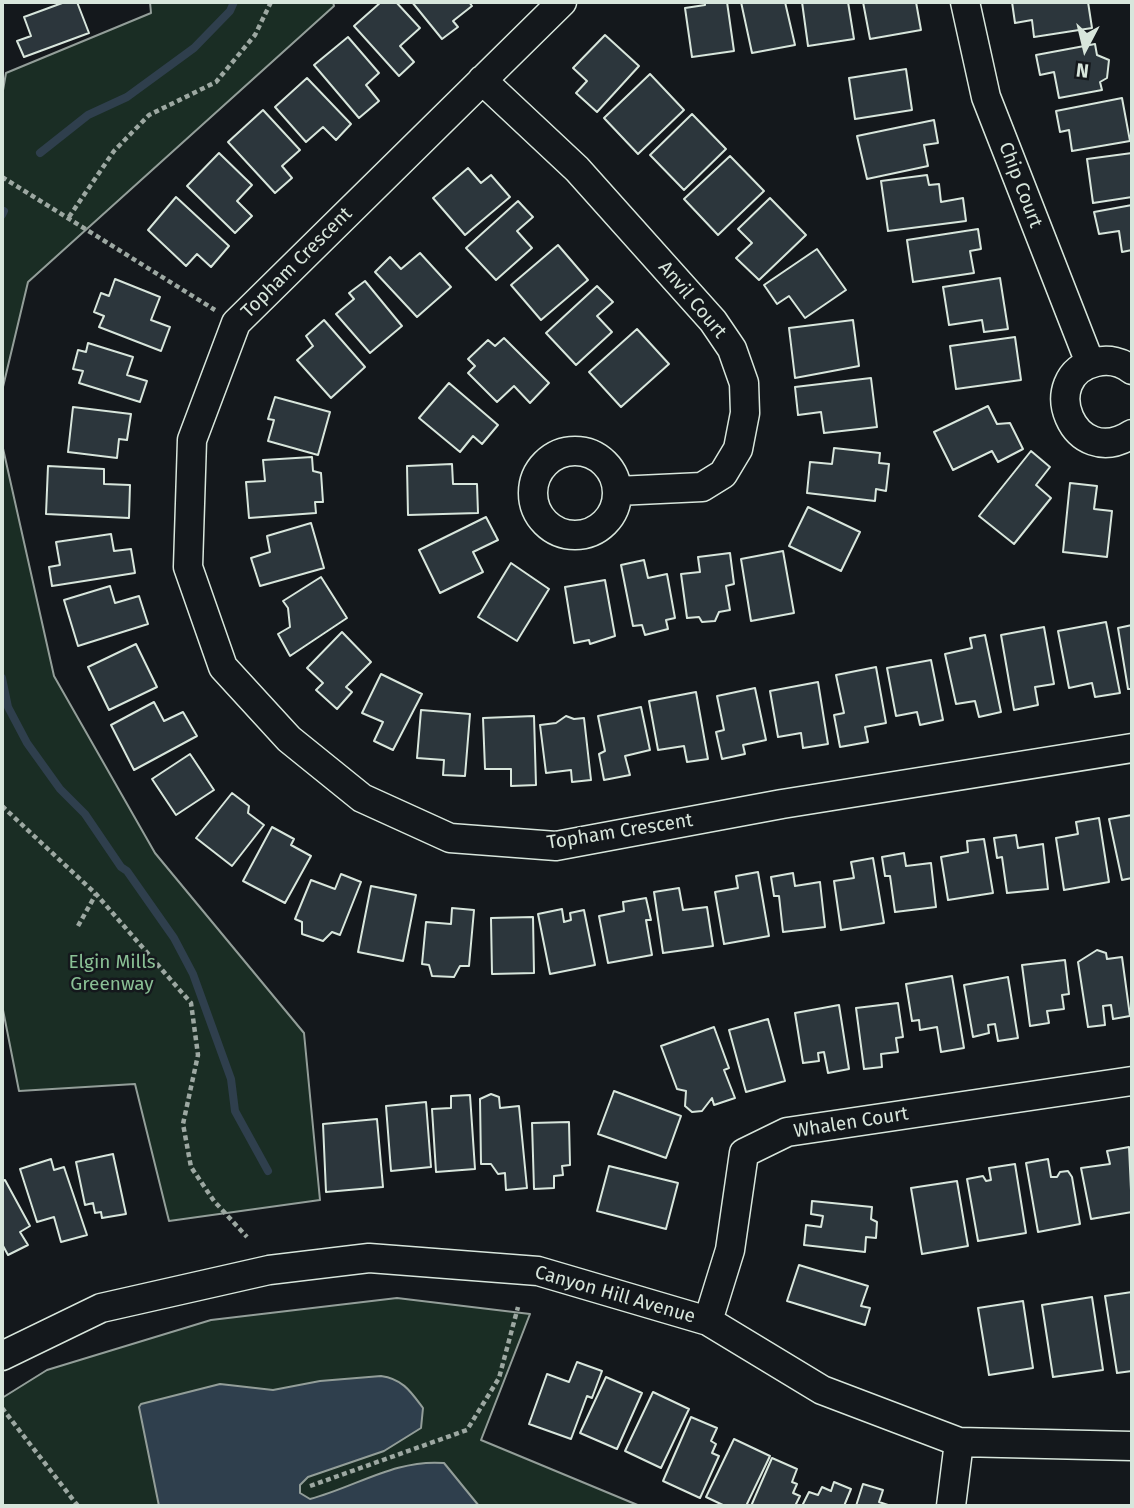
<!DOCTYPE html>
<html>
<head>
<meta charset="utf-8">
<style>
  body { margin:0 }
  #map { position:relative; width:1134px; height:1508px; overflow:hidden; background:#14181c; font-family:"Fira Sans",sans-serif }
  canvas { display:block }
  .frame { position:absolute; inset:0; border:4px solid #d8e6dc; pointer-events:none }
  .north { position:absolute; left:1050px; top:14px; width:70px; height:70px; -webkit-text-stroke:5px #14181c; paint-order:stroke; rotate:187deg; font-size:19px; font-weight:700; line-height:28px; text-align:center; color:#d8e6dc }
  .north::after { content:''; display:block; margin:auto; width:24px; height:32px; background:#d8e6dc; clip-path:polygon(50% 0,100% 100%,50% 72%,0 100%) }
</style>
</head>
<body>
<div id="map">
<canvas width="1134" height="1508"></canvas>
<div class="frame"></div>
<div class="north">N</div>
</div>
<script>
const c = document.querySelector('canvas').getContext('2d');
c.lineJoin = 'round';
function fillPath(path, color) { c.fillStyle = color; c.fill(path, 'evenodd'); }
function strokePath(path, color, width, dash) { c.strokeStyle = color; c.lineWidth = width; c.lineCap = dash ? 'butt' : 'round'; c.setLineDash(dash || []); c.stroke(path); }
function write(font, color, halo, rows, align = 'center') {
  c.font = font + ' "Fira Sans",sans-serif'; c.lineWidth = 5; c.setLineDash([]); c.textBaseline = 'middle'; c.strokeStyle = halo; c.fillStyle = color; for (const [text, x, y, turn = 0] of rows) {
    c.save(); c.translate(x, y); c.rotate((+turn || 0) * Math.PI / 180); c.textAlign = isNaN(turn) ? turn : align; if (halo) c.strokeText(text, 0, 0); c.fillText(text, 0, 0); c.restore();
  }
}
const green = new Path2D(`
  M150,2H333L334,6L28,282L2,391V96L6,73L151,13Z
  M2,444L54,676L155,853L304,1033L320,1200L169,1221L135,1084L19,1091L2,1005Z
  M397,1298L530,1314L481,1440L640,1506H2V1398L47,1370L211,1320Z`);
fillPath(green, '#1a2d24');
strokePath(green, '#939e99', 2);
const water = new Path2D(`
  M381,1376C403,1379 411,1392 423,1408L421,1428L384,1451L308,1477L300,1485V1493L310,1499C356,1487 395,1459 444,1463L479,1506H159L139,1407L141,1404L220,1384L273,1390L320,1381Z`);
fillPath(water, '#2f3f4d');
strokePath(water, '#939e99', 2);
strokePath(new Path2D(`
  M40,153L88,115L127,97L194,48L230,11L234,2
  M2,215L4,211
  M2,678L8,707L27,743L60,789L85,814L121,867L127,871L174,938L193,974L231,1079L235,1111L268,1171`), '#2f3f4d', 8);
const building = new Path2D(`
  M65,2H77L89,33L24,57L17,41L31,36L24,17Z
  M381,2H396L420,28L400,46L414,62L399,76L354,26Z
  M412,2H469L472,6L453,21L458,27L442,39Z
  M705,2H727L734,51L692,57L685,8L705,5Z
  M741,2H785L795,45L752,53Z
  M802,2H848L854,39L808,46Z
  M863,2H916L921,30L870,39Z
  M1012,2H1088L1092,28L1034,37L1032,20L1015,23Z
  M605,35L639,66L597,112L576,93L587,81L573,68Z
  M348,37L379,73L366,85L379,101L359,118L314,65Z
  M1095,44L1097,55L1109,60L1107,78L1100,82L1102,90L1059,98L1054,72L1040,75L1036,55Z
  M906,69L912,110L855,119L849,78Z
  M650,74L684,110L638,154L604,118Z
  M307,78L351,124L336,140L323,127L306,142L275,107Z
  M1122,98L1130,141L1072,151L1069,130L1060,132L1056,111Z
  M263,110L300,150L282,166L292,178L275,193L228,142Z
  M692,114L726,149L684,190L650,155Z
  M934,120L938,143L924,145L928,166L867,179L857,136Z
  M219,153L252,185L237,201L252,216L235,233L187,186Z
  M1132,153V197L1093,203L1087,159Z
  M730,156L764,191L718,235L684,199Z
  M468,168L481,183L491,175L510,197L465,235L433,198Z
  M927,175L929,185L939,184L941,202L963,198L966,221L888,231L881,181Z
  M176,197L229,246L211,267L197,254L186,266L148,230Z
  M770,198L806,235L759,280L736,258L752,243L738,229Z
  M518,201L533,217L517,231L532,248L496,280L466,248Z
  M1132,205V250L1122,252L1119,231L1099,234L1094,212Z
  M978,229L981,249L970,251L974,273L913,282L907,240Z
  M558,245L588,280L541,320L511,285Z
  M817,249L846,290L805,318L789,296L777,304L764,285Z
  M420,253L451,287L417,317L375,272L390,257L401,269Z
  M1000,278L1008,329L984,332L982,320L949,325L943,287Z
  M115,279L160,297L151,320L170,327L161,351L99,327L104,316L94,312L101,293L109,296Z
  M365,281L402,326L370,353L336,314L354,299L349,293Z
  M597,286L613,302L597,316L612,332L576,365L546,333Z
  M324,320L365,367L331,398L297,360L313,346L306,336Z
  M853,320L859,366L795,378L789,328Z
  M637,329L669,364L621,407L589,372Z
  M1015,337L1021,380L956,389L950,346Z
  M504,338L549,383L530,403L514,386L497,402L468,373L475,366L468,359L488,340L495,346Z
  M88,343L133,357L127,375L147,381L140,402L79,383L83,371L73,369L78,350L86,352Z
  M871,378L877,427L824,433L821,412L798,415L795,387Z
  M449,383L498,425L482,444L473,436L460,452L419,418Z
  M275,397L330,412L318,455L268,441L274,420L268,419Z
  M988,406L997,424L1010,423L1023,449L998,462L992,451L953,470L934,432Z
  M73,407L131,414L127,440L119,439L117,458L68,452Z
  M834,448L880,453L879,463L889,464L886,491L876,489L875,501L807,493L810,462L832,464Z
  M1031,451L1050,467L1036,485L1051,498L1014,544L979,516Z
  M312,457L313,471L321,473L323,502H315L316,513L249,518L246,482L265,481L263,460Z
  M452,464L453,484H477L478,513L408,515L407,466Z
  M48,466L104,469V484L130,485L129,518L46,514Z
  M1070,483L1097,486L1094,509L1112,511L1107,557L1063,552Z
  M808,507L860,532L841,571L789,546Z
  M486,517L498,540L473,552L483,572L440,593L419,550Z
  M311,523L324,568L260,586L251,558L270,552L267,536Z
  M111,534L114,551L131,549L135,573L52,586L49,567L60,565L56,542Z
  M783,551L794,613L751,621L741,559Z
  M730,553L734,584L726,586L730,610L719,612L715,621L702,622L699,617L687,618L681,574L700,572L698,557Z
  M644,560L648,578L667,574L675,618L666,620L668,629L645,635L642,625L633,626L621,565Z
  M511,563L549,589L517,641L478,617Z
  M321,577L347,618L290,656L278,634L290,627L288,608L283,601Z
  M605,580L615,636L590,644L589,640L574,643L565,587Z
  M110,586L115,603L139,596L148,624L78,646L64,600Z
  M1106,622L1120,693L1095,697L1092,683L1069,688L1058,631Z
  M1132,625V689H1128L1118,628Z
  M1044,627L1054,684L1035,687L1038,705L1014,710L1001,635Z
  M342,632L371,662L346,687L352,692L337,709L316,690L323,683L307,668Z
  M985,635L1001,712L979,717L975,701L956,704L945,654L972,648L970,638Z
  M136,644L157,687L109,710L88,667Z
  M931,660L943,720L920,725L917,712L896,716L887,668Z
  M876,667L886,723L865,727L868,742L840,747L834,715L844,713L836,675Z
  M381,674L422,694L393,750L374,741L383,722L362,713Z
  M818,682L828,744L803,748L801,733L778,737L770,691Z
  M755,688L766,740L743,745L745,754L722,759L716,732L724,730L717,696Z
  M696,692L708,759L687,762L684,746L658,750L649,701Z
  M154,702L164,721L183,712L197,736L134,770L111,725Z
  M641,707L650,750L625,756L630,775L604,780L599,754L605,751L598,716Z
  M421,710L470,714L465,776L443,775L444,760L417,758Z
  M534,716L536,785L511,786V769H485L483,718Z
  M566,716L574,719L584,718L591,780L572,782L571,770L546,773L540,725L556,723Z
  M190,754L214,790L176,815L152,779Z
  M232,793L249,806L248,813L264,825L232,866L196,838Z
  M1132,815V878L1122,880L1109,819Z
  M1099,818L1109,882L1064,890L1056,838L1078,834L1076,822Z
  M272,827L294,839L291,845L311,856L285,903L243,881Z
  M1016,835L1018,848L1043,844L1048,889L1007,893L1002,857L997,858L994,838Z
  M984,839L993,893L948,900L941,857L968,852L967,841Z
  M904,853L906,866L931,863L936,907L895,912L890,876H885L882,857Z
  M873,858L884,923L841,930L834,881L854,878L851,862Z
  M758,872L769,936L724,944L715,892L738,888L736,876Z
  M793,873L795,886L820,882L825,927L783,932L779,896H774L771,877Z
  M341,874L361,882L340,935L332,932L323,941L302,934V922L295,919L311,880L335,889Z
  M371,886L416,895L403,961L358,952Z
  M679,888L683,910L707,907L713,946L663,953L654,892Z
  M646,898L651,920H646L652,955L608,963L599,916L624,911L623,902Z
  M452,908L474,910L469,966H460L454,977L432,976L429,965L422,964L426,922L451,924Z
  M562,909L564,922L571,920L570,913L584,910L595,965L550,974L538,914Z
  M533,917L534,973L492,974L491,918Z
  M1097,950L1106,953L1107,959L1122,957L1130,1016L1113,1019L1111,1005L1103,1006L1105,1025L1088,1027L1078,962Z
  M1065,960L1069,994L1062,995L1064,1009L1047,1011L1049,1023L1030,1026L1022,965Z
  M952,976L964,1048L941,1052L937,1027L920,1030L919,1020L912,1021L906,984Z
  M1008,977L1018,1038L998,1041L995,1024L988,1025L989,1033L973,1037L964,985Z
  M898,1003L903,1037L896,1038L898,1052L881,1054L882,1067L864,1069L856,1008Z
  M839,1005L849,1069L828,1073L824,1052L818,1053L819,1061L803,1063L795,1013Z
  M768,1019L785,1081L746,1092L729,1030Z
  M714,1027L729,1068L724,1070L735,1098L714,1105L712,1098L702,1111L692,1112L685,1106L686,1091L677,1089L661,1046Z
  M614,1091L681,1116L666,1158L598,1134Z
  M491,1094L499,1097L500,1108L519,1106L527,1188L506,1190L505,1173L498,1174L491,1164H481L480,1099Z
  M470,1095L475,1169L436,1172L432,1109L451,1108V1096Z
  M426,1102L431,1167L391,1171L386,1106Z
  M377,1119L383,1187L326,1192L323,1124Z
  M569,1122L570,1165L562,1166L563,1175L554,1176V1188L534,1189L532,1123Z
  M1129,1147L1132,1212L1091,1219L1081,1168L1110,1164L1107,1151Z
  M113,1154L126,1214L102,1218L101,1212L95,1213L93,1203L85,1205L76,1162Z
  M51,1159L54,1170L64,1167L87,1235L61,1242L54,1217L37,1222L20,1169Z
  M1048,1159L1051,1177H1057L1060,1172L1068,1171L1072,1177L1080,1224L1038,1232L1026,1163Z
  M1015,1164L1026,1233L978,1241L967,1179L983,1176L986,1181L991,1180L989,1168Z
  M609,1166L678,1183L666,1229L597,1211Z
  M5,1180L30,1226L20,1232L28,1245L8,1255L2,1244V1181Z
  M957,1181L968,1246L922,1254L911,1188Z
  M812,1201L872,1207L871,1219L877,1222L876,1238L866,1237L865,1252L804,1245L806,1225L821,1227L823,1216L811,1214Z
  M799,1265L868,1286L861,1306L870,1308L865,1325L787,1301Z
  M1132,1292V1371L1117,1373L1105,1296Z
  M1092,1297L1103,1370L1053,1377L1042,1305Z
  M1023,1301L1033,1368L989,1375L978,1308Z
  M577,1362L602,1371L592,1398L587,1396L571,1439L529,1424L547,1374L569,1382Z
  M606,1377L642,1393L617,1449L580,1433Z
  M653,1392L689,1409L661,1468L625,1451Z
  M691,1417L717,1428L711,1441L716,1444L712,1453L719,1456L700,1498L663,1481Z
  M734,1439L770,1456L746,1506H725L706,1497Z
  M772,1458L797,1469L792,1482L797,1484L793,1493L800,1496L795,1506H751Z
  M834,1482L851,1489L844,1506H802L809,1492L818,1495L822,1487L831,1491Z
  M863,1484L883,1490L879,1502L891,1506H856Z`);
fillPath(building, '#2c363c');
strokePath(building, '#d8e6dc', 2);
const minor = new Path2D(`
  M562,2L236,323L192,440L188,567L223,667L289,739L362,798L450,838L556,846L782,804L1132,748
  M965,2L986,97L1090,363
  M482,80L577,169L713,321L732,349L744,383L745,413L738,449L723,474L702,487L617,491
  M1132,370C1122,362 1109,359 1096,362C1036,376 1073,472 1132,434
  M533 493a42 42 0 1 1 84 0a42 42 0 1 1-84 0Z
  M708,1321L730,1250L744,1153L787,1132L1132,1081
  M2,1356L101,1308L269,1270L369,1258L538,1271L708,1321L822,1390L959,1442L1132,1446
  M951,1506L959,1442`);
strokePath(minor, '#d8e6dc', 31);
strokePath(new Path2D(`
  M2,177L215,310
  M69,217L114,151L149,115L216,82L255,35L271,2
  M2,806L96,894L191,1003L198,1055L183,1124L191,1167L214,1201L247,1237
  M78,926L96,894
  M2,1408L78,1506
  M310,1486L467,1430L499,1378L518,1307`), '#9da8a2', 4.5, [5, 3.5]);
strokePath(minor, '#14181c', 28);
write('19px', '#d8e6dc', '#14181c', [
  ["Chip Court",1020,185,69],
  ["Topham Crescent",297,263,-45],
  ["Anvil Court",692,300,50],
  ["Topham Crescent",620,832,-9],
  ["Whalen Court",851,1123,-9],
  ["Canyon Hill Avenue",615,1295,16]
]);
write('19px', '#8ac095', '#14181c', [
  ["Elgin Mills",112,963],
  ["Greenway",112,985]
]);
</script>
</body>
</html>
